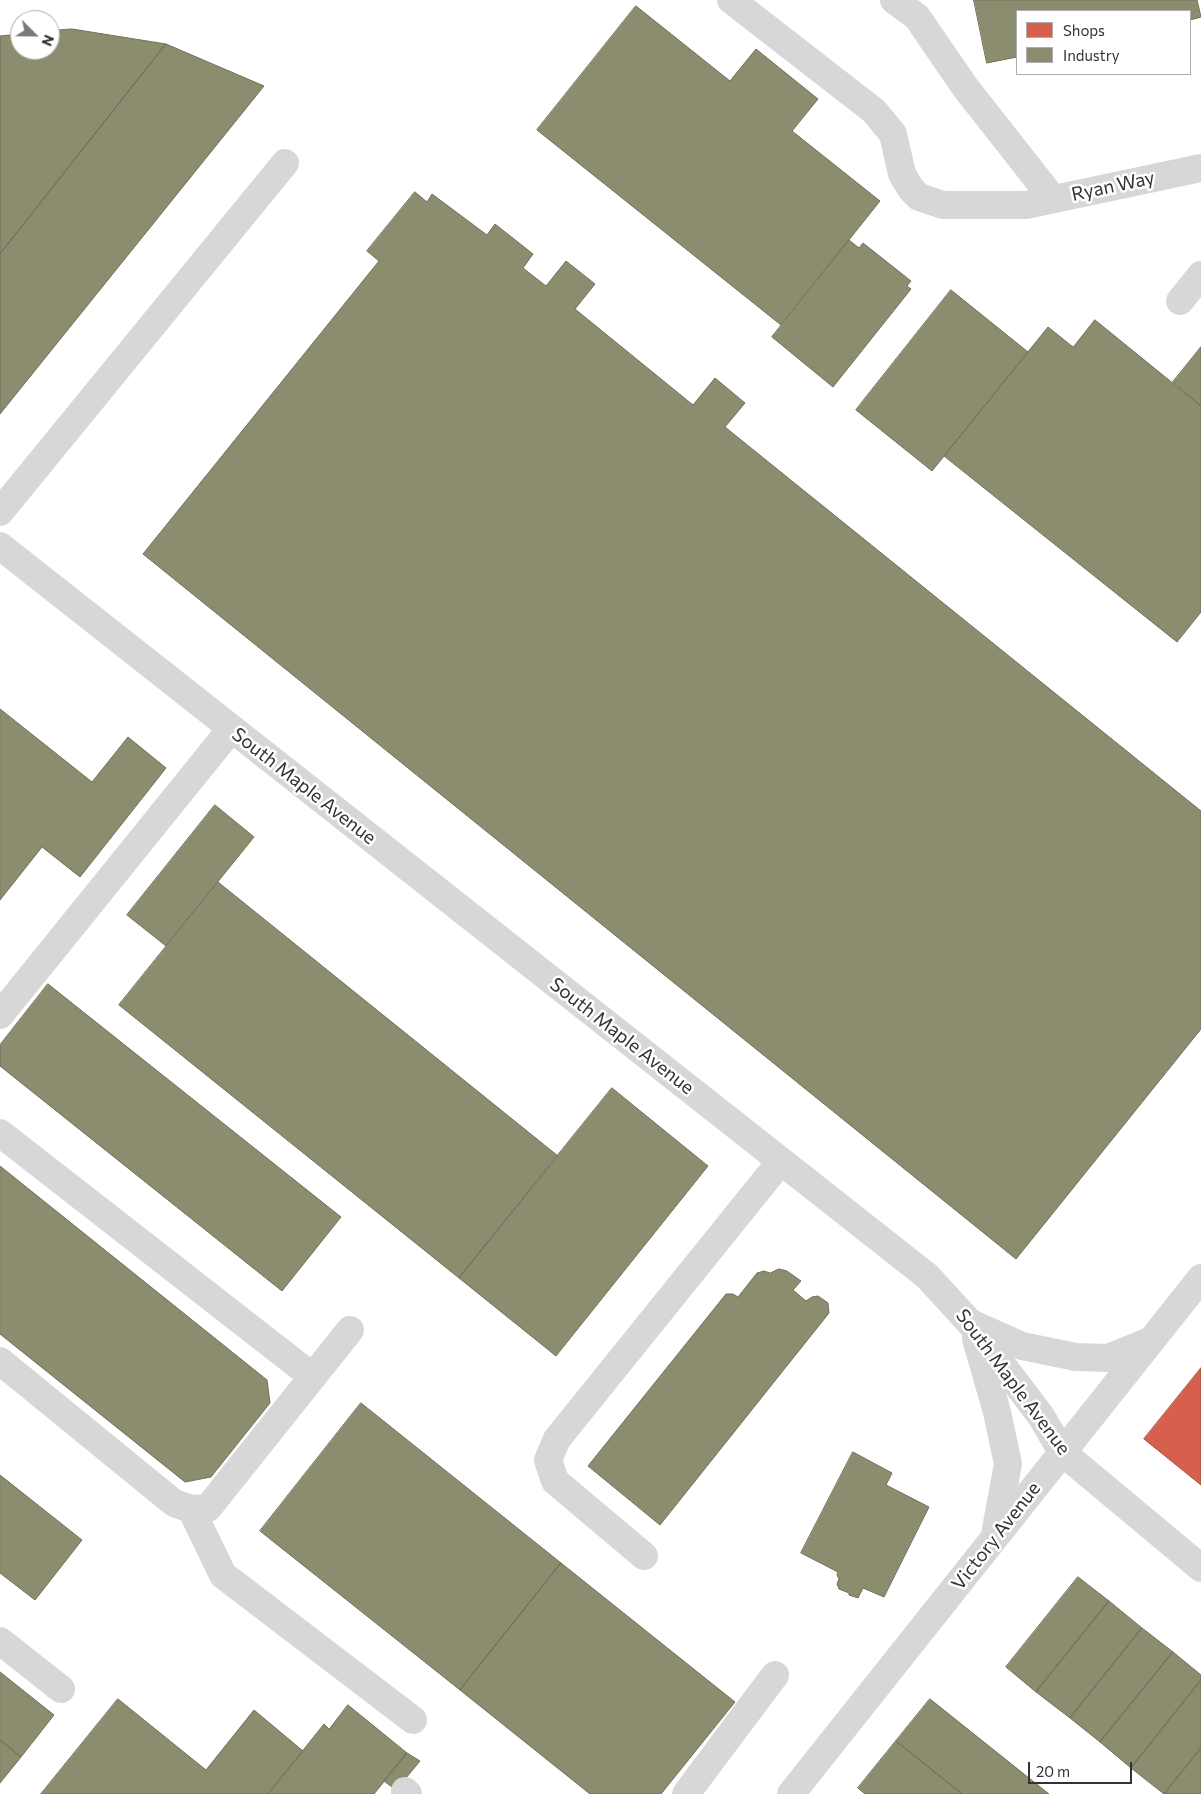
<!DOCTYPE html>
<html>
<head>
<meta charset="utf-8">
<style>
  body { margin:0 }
  #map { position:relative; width:1201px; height:1794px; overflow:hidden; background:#fff; font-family:Commissioner,sans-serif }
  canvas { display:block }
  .legend { position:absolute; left:1016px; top:10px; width:175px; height:65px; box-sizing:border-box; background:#fff; border:1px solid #adadad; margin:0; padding:6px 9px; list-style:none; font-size:15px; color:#333 }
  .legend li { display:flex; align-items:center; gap:10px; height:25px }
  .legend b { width:25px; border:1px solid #adadad }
  .north { position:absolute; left:10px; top:10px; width:50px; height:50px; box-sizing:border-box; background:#fff; border:1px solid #adadad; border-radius:50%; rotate:113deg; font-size:14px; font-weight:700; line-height:20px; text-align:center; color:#333 }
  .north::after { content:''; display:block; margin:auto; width:18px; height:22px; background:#7a7a7a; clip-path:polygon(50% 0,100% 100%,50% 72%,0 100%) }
  .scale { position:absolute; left:1028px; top:1762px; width:104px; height:22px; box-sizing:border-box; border:2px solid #333; border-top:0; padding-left:6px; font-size:15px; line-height:18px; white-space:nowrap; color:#333; -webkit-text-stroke:4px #fff; paint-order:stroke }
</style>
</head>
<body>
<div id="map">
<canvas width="1201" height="1794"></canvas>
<ul class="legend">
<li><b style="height:14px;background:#d6604d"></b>Shops</li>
<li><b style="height:14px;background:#8c8c6e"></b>Industry</li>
</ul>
<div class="north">N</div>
<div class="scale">20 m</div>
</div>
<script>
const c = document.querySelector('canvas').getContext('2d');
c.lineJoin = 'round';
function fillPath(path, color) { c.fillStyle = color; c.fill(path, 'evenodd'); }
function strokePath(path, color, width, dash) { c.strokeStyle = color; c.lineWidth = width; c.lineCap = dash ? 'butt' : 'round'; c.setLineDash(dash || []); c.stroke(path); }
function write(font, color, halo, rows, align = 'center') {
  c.font = font + ' Commissioner,sans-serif'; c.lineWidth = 5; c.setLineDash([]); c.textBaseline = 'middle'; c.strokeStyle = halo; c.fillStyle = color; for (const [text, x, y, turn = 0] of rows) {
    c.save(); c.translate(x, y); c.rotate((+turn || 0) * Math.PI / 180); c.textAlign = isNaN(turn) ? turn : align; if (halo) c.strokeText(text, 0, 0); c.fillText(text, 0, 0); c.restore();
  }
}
const shops = new Path2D(`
  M1201,1368V1485L1144,1439Z`);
fillPath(shops, '#d6604d');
strokePath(shops, '#a55245', 1);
const industry = new Path2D(`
  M974,0H1197L1201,17L1190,20V11H1017V57L987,63Z
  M636,6L730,81L756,49L818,99L792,131L880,201L781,325L537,130Z
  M72,29L166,44L0,254V36L20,34V50H50V31Z
  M166,44L264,86L0,414V254Z
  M415,192L427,202L432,194L487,235L495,224L533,254L523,268L546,286L566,261L595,284L575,309L693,405L715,378L745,403L725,427L1201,811V1029L1016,1259L143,554L379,261L367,251Z
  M849,240L859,248L863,243L911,281L907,286L911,289L833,387L772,337Z
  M951,290L1028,352L932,471L856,410Z
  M1095,320L1201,406V612L1177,642L944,456L1048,327L1073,347Z
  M1201,347V406L1173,382Z
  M0,709L92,782L128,737L166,768L80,877L42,847L0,900Z
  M215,805L254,837L166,946L127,915Z
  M218,882L558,1156L459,1278L119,1005Z
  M48,984L341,1217L282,1291L0,1066V1045Z
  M612,1088L708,1166L556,1356L459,1278Z
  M0,1166L267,1380L270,1403L211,1477L185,1482L0,1334Z
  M779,1269L787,1271L801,1281L793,1290L806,1301L812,1297L818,1296L828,1303L829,1313L660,1525L588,1466L726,1294H733L738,1297L757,1273L764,1271L770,1273Z
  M361,1403L561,1563L460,1690L260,1531Z
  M853,1452L892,1473L886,1485L929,1507L884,1597L863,1588L858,1598L849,1595V1593L839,1589L837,1584L839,1579L837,1575L838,1572L801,1553Z
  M0,1475L82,1540L35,1600L0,1573Z
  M561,1563L735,1702L661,1794H590L460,1690Z
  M1078,1577L1109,1601L1036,1692L1006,1667Z
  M1109,1601L1142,1628L1070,1718L1036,1692Z
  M1142,1628L1173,1652L1100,1742L1070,1718Z
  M1173,1652L1201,1675V1680L1131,1768L1100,1742Z
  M0,1672L54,1715L21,1757L0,1740Z
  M1201,1680V1748L1164,1794L1131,1768Z
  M118,1699L206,1770L254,1710L303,1751L268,1794H41Z
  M930,1699L1049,1794H962L896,1741Z
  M348,1705L407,1753L374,1794H268L324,1724L329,1729Z
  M0,1740L21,1757L0,1783Z
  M896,1741L962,1794H865L858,1788Z
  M1201,1748V1794H1164Z
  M407,1753L420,1761L396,1790L384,1781Z`);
fillPath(industry, '#8c8c6e');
strokePath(industry, '#71715c', 1);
strokePath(new Path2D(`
  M731,0L874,111L893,134L902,174L911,189L919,197L943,205H1026L1201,168
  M894,0L917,17L965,87L1053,199
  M1180,301L1201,275
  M0,512L285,163
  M0,546L927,1276L971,1324L1041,1416L1062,1452L1201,1568
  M0,1015L231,729
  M0,1133L313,1377
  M973,1324L1022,1346L1076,1357L1108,1358L1150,1341
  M976,1339L997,1412L1008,1464L995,1534
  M0,1361L174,1503L191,1509L208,1508L350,1330
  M191,1509L223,1575L413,1720
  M644,1556L555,1481L548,1460L557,1439L781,1161
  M0,1641L61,1689
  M405,1791L408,1794
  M686,1794L775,1675
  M791,1794L1201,1278`), '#d7d7d7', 28);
write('19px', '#333', '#fff', [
  ["Ryan Way",1113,186,-12],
  ["South Maple Avenue",304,786,38],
  ["South Maple Avenue",622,1036,38],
  ["South Maple Avenue",1013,1382,53],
  ["Victory Avenue",996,1536,-52]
]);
</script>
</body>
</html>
